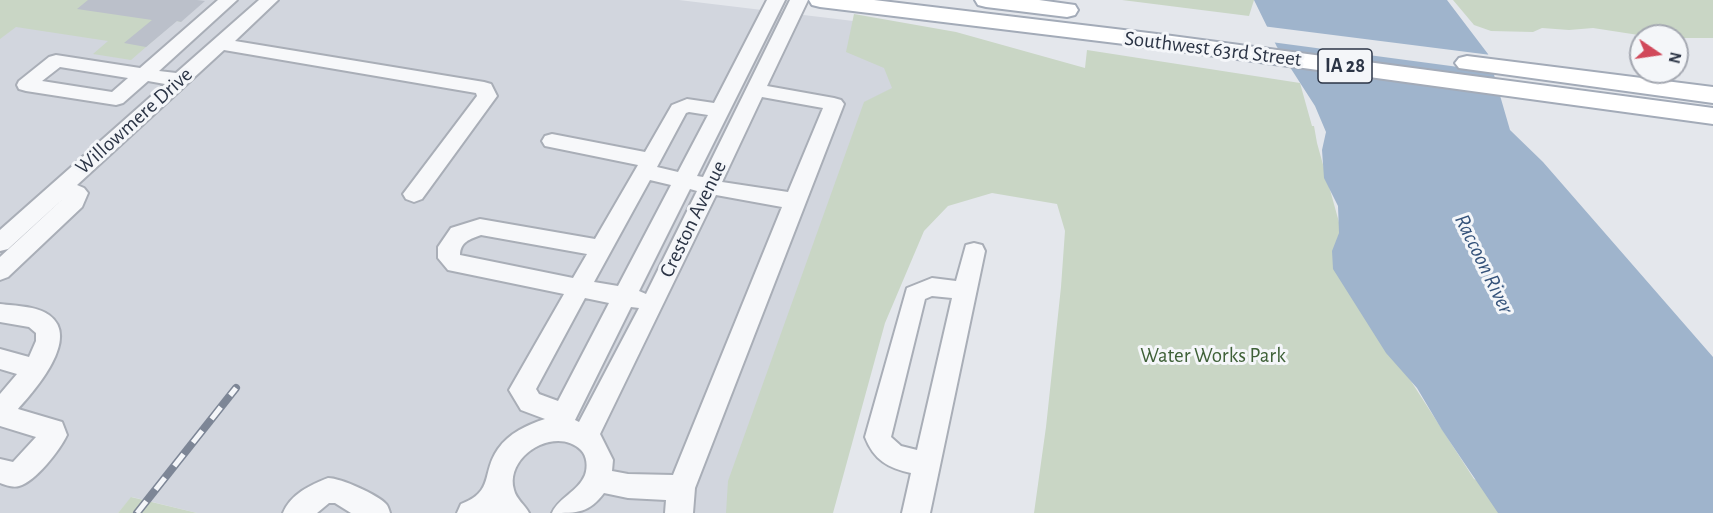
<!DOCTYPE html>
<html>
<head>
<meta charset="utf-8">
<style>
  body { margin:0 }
  #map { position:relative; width:1713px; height:513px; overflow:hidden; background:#e4e7ec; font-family:"Alegreya Sans",sans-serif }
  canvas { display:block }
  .north { position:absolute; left:1629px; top:24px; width:60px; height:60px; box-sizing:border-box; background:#f4f6f9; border:2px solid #a4a8b1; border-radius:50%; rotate:103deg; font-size:16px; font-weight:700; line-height:24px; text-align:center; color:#2b3445 }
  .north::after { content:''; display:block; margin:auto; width:21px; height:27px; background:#d1495b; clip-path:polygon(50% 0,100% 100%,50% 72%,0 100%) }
</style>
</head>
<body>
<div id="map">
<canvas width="1713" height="513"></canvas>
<div class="north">N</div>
</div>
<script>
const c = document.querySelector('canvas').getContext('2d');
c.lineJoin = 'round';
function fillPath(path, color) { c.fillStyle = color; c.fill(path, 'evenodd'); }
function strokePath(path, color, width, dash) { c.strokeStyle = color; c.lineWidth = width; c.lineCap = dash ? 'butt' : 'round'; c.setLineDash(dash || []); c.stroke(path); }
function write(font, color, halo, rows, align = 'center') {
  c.font = font + ' "Alegreya Sans",sans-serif'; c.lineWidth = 6; c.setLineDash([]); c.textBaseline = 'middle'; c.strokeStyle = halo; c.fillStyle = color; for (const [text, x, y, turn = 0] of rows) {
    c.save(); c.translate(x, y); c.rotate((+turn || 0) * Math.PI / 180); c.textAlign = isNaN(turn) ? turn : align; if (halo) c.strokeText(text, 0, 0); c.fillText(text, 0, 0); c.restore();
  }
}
fillPath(new Path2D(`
  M0,0H679L953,33L821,513H197L132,497L118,513H0Z`), '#d2d6de');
fillPath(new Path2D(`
  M0,0H196L181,22L176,21L131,60L93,54L108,41L16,27L0,39Z
  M1122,0H1254L1249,16Z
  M1453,0H1713V38H1677V36H1645L1593,28L1569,30L1542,28L1533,32L1491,31L1474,25Z
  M854,14L956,32L1085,68L1087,50L1300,83L1312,126H1314L1317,143L1362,305L1474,479L1560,513H1034L1046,427L1061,287L1065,231L1057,204L992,193L948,206L924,231L885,323L833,513H726L728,481L864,102L892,88L884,68L846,52Z
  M131,497L197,513H118Z`), '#c9d6c5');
fillPath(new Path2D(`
  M1254,0H1447L1488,54L1510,130L1543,162L1713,357V513H1498L1442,430L1417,388L1386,353L1333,269L1332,251L1339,233L1338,206L1324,178L1322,150L1326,132L1315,106L1277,47Z`), '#9fb4cc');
fillPath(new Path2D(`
  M1262,26L1491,55L1496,72L1271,42Z`), '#e4e7ec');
fillPath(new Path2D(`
  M88,0H197L205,1L181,22L177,21L146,47L124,43L152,20L77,9Z`), '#bbc0ca');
const minor = new Path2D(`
  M218,0H237L159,71L176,73L259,0H278L235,41L484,82L491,84L497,96L422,199L414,202L406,199L403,194L477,96L476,93L224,50L77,185L84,188L88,193L82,207L8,277L0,280V257L65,197L8,249L0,251V230L165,84L148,81L123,103L116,105L26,91L19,89L17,85L19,81L49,57L56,55L140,68ZM60,67L128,78L112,92L42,81Z
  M767,0H785L697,176L703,177L790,0H808L767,86L834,98L841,100L844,104L695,488L693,513H665L666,500L628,498L604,493C589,513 578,513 552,513C559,497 578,492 585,475C588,467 587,456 581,450C556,425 504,456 514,490C516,499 525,505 529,513H457L461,504C495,491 481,473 498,449C509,433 527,425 545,419L521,410L509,390L564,294L448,270L438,258V247L451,228L480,219L595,239L638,165L545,146L542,141L545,136L552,134L645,152L672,105L687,99L714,103ZM762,97L823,108L788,192L722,182ZM689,112L708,115L678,172L657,167L686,113ZM650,180L671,185L618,286L594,282ZM690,189L697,191L646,294L639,291ZM716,195L782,207L673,475L628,474L612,471L613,460L600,434ZM481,235L587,254L573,278L460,255C460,242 470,239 481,235ZM585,298L609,303L558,401L539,394L536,389ZM631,307L639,308L579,422L575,420Z
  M974,243L982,245L985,251L930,513H902L911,473C888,468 874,460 865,437L907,288L932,278L956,281L966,245ZM932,296L952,298L917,450L901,446L891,437L925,299Z
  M0,304C15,306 37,306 49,315C81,338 35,390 18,409L62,422L67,435C60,450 35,482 19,486C13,488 6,485 0,483V459L13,462L36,437L0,426V394L17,374L0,369V349L29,357L36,341V333L29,327L0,322Z
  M328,478C341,478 378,495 386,504C388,506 389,510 390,513H351L335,503H329L317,513H283C291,494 310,485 328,478Z`);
const major = new Path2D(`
  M809,0H874L1157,34L1713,108V124L1157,48L820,7L812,5Z
  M975,0H1039L1075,5L1078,10L1075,15L1067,17L986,7L978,5Z
  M1467,56L1713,87V103L1459,68L1455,63L1459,58Z`);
strokePath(minor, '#a9aeb7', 4);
strokePath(major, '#a3abb8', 4);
fillPath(minor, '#f7f8fa');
fillPath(major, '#fff');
const rail = new Path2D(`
  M137,513L236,388`);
strokePath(rail, '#7d8696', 8);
strokePath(rail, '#f4f6f9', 5, [15]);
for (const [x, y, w] of [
  [1345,66,54]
]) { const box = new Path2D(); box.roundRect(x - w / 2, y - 17, w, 34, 4.5); c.fillStyle = '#f4f6f9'; c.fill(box); strokePath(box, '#2b3445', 1.5); }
write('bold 20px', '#2b3445', null, [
  ["IA 28",1345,66]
]);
write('21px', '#2b3445', '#f4f6f9', [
  ["Southwest 63rd Street",1213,49,7],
  ["Willowmere Drive",134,121,-42],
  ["Creston Avenue",693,219,-64]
]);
write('21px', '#3f6138', '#f4f6f9', [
  ["Water Works Park",1213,356]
]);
write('italic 22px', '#34527a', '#f4f6f9', [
  ["Raccoon River",1484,264,64]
]);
</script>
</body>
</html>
